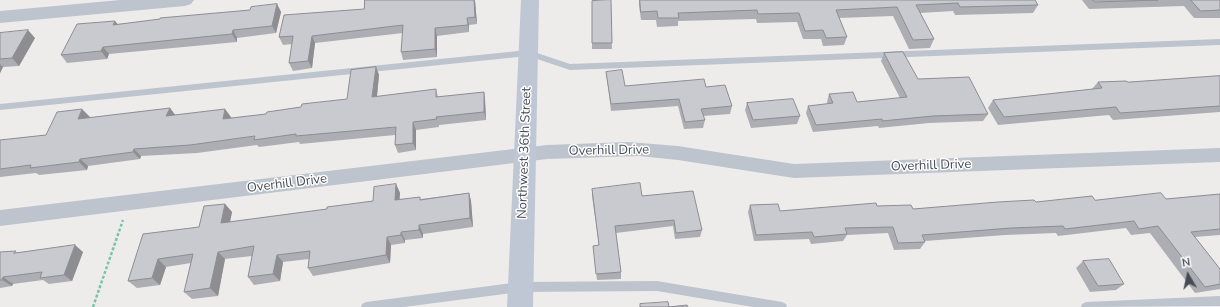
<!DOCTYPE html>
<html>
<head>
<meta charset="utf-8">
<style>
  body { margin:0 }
  #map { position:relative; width:1220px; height:307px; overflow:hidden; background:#eeeceb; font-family:"Nunito Sans",sans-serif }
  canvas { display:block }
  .north { position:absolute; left:1168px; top:255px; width:40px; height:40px; -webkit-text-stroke:3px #fff; paint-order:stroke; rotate:351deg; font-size:11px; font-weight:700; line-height:16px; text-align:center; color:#454c57 }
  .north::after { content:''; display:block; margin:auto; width:14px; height:18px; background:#454c57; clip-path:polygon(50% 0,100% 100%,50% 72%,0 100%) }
</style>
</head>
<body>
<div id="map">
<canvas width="1220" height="307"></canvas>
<div class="north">N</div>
</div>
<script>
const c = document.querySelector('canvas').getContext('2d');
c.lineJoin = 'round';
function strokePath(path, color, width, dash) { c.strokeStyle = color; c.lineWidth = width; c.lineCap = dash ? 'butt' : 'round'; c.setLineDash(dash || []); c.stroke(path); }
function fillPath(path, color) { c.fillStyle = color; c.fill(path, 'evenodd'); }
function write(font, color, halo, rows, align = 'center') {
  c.font = font + ' "Nunito Sans",sans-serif'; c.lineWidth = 3; c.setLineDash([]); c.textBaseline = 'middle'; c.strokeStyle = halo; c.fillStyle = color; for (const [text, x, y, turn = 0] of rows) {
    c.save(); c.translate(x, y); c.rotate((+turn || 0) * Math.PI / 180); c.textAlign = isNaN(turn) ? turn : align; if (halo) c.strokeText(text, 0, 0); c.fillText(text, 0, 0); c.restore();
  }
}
strokePath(new Path2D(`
  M93,307L123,220`), '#77c5a9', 2.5, [3, 2]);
fillPath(new Path2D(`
  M1220,39V45L570,70L528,56L0,110V104L528,50L570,64Z
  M657,281L782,302L786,304L787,307H753L657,291L520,292L404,307H361L362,304L366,302L520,282Z
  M1220,296V306L1081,307L1082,304L1086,302Z`), '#bdc4cd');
fillPath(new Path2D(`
  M628,142L678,146L794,164L1220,148V162L794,178L678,160L639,156L547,159L0,226V210L547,145Z`), '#bdc4cd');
fillPath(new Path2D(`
  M120,0H194L191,4L185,6L0,23V11Z`), '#bdc4cd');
fillPath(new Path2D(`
  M521,0H539L533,307H507Z`), '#bfc6d4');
fillPath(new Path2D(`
  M365,0H475L477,24L469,25V32L437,36V57L403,60L401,52L403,33L315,43L312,68L293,71L289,63L292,44L283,45L279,37L364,9Z
  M611,0L612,49H592V43Z
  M639,0H1035L1038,5L1033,13L955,15L953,11L920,13L934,39L930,48L909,49L893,16L839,18L847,37L844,45L823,46L821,39H803L797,22L757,23L756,19L678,21V26L657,27L656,20H641L639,5Z
  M1082,0H1220V18H1194L1184,6L1089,9Z
  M277,4L281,12L276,33L237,38V42L109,54L107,59L67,63L61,55L118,24L250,10Z
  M0,33L35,38L19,66L3,67L0,73Z
  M884,53L918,79L988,114L983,121L929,123L879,128L878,126L813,132L806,113L808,106L828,104L827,102L829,94L857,102L900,98L881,61Z
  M376,67L379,75L377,97L436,89L438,97L484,92L485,100L486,120L439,125V127L416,130V150L398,153L395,145V135L300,144L299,142L259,147L257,145L197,153L141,156L140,159L88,166L87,170L39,175L36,173L0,177V140L46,135L90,117L89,118L170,108L175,115L231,117L230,118L266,114L347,99Z
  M606,72L625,86L706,87L732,106L730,114L703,116L705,120L703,128L684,129L678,106L611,111L607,79Z
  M1220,76V112L1113,120L1109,115L998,125L988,108L993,100L1092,89L1098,82H1128Z
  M747,103L800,116L797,124L751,128L745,110Z
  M396,184L400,193L399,199H421L469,193L471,201L473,227L423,234V238L405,240V243L391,245L390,263L313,276L308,268L309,259L283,262L280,281L254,285L248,277L252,256L225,259L218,296L192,299L184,292L191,263L166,267L160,285L137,288L128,281L199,227L225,204L232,212L230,222L327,209L373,201Z
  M592,189L642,196L702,230L700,237L675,239L673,226L616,233L621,272V279L597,280L593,246L599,245L592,196Z
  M1220,194V235L1195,237L1220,269V289L1195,293L1150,233L1131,235L1126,228L1058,236L1056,233L1005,235L925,241V242L920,249L894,250L888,233L847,235L843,241L811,244L809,239L754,241L748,212L750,205L780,211L877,206L913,209L1036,202L1095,200L1166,199Z
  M0,252L19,253L83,252L72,281L49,284L43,280L13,284L12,286L0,288Z
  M1083,261L1124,284L1116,290L1090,292L1076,268Z`), '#adaeb3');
fillPath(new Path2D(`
  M474,0L475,1L477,24L475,17Z
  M277,4L281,12L276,33L272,26Z
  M467,18L469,25V32Z
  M115,21L121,28L113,25Z
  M435,28L437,36V57L435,49Z
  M28,30L35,38L19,66L12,58Z
  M233,30L237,38V42L232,34Z
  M312,36L315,43L312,68L308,61Z
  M103,47L109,54L107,59L101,51Z
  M0,64L3,67L0,73Z
  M376,67L379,75L376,105L372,97Z
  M484,92L485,100L486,120L484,112Z
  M170,108L176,116H166Z
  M82,109L90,117L85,127L78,119Z
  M225,109L231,117L228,127L223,119Z
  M413,122L416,130V150L413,143Z
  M134,149L141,156L140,159L133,152Z
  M80,159L88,166L87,170L79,162Z
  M396,184L400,193L399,208L395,200Z
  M469,193L471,201L473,227L470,218Z
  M225,204L232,212L228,231L221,223Z
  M419,225L423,234V238L419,230Z
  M401,232L405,240V243L401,235Z
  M387,237L391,245L390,263L386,255Z
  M75,245L83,252L72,281L64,275Z
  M218,252L225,259L218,296L210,288Z
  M277,255L283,262L280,281L273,274Z
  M158,259L166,267L160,285L152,278Z
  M3,277L13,284L12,286L2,280Z`), '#8d8d92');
const building = new Path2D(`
  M365,0H474L475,17L467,18L468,25L435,28V49L401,52L403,25L312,36L308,61L289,63L293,36L279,37L284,15L364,9Z
  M611,0L612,43H592V1Z
  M640,0H1035L1038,5L960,7L958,3L916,5L934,39L913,40L897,7L836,10L847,37L826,38L823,30L805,31L799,13L758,14L757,10L678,13L679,18H658L657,11L641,12Z
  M1093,0H1158L1095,2Z
  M1191,0H1220V10L1201,11Z
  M277,4L272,26L233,30L232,34L103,47L101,51L61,55L77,24L115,21L113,25L160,19V18L250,10L251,7Z
  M28,30L12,58L0,59V33Z
  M903,52L918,79L969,77L988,114L933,116L882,121V119L816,125L808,106L833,103L829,94L853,92L857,102L907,97L884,53Z
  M376,67L372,97L436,89V97L484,92V112L436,117L437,119L413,122V143L395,145L396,127L296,136V134L254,140L255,136L190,145L134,149L133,152L80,159L79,162L30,168L31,165L0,169V140L46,135L57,112L82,109L78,119L170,108L166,116L225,109L223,119L266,114L267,112L301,107L302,104L347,99L351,70Z
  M622,70L625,86L704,79L706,87L725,85L732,106L701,109L705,120L685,122L679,99L611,104L606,72Z
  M1220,76V106L1120,113L1116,107L1004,117L993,100L1102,88L1098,82L1126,81L1128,82Z
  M793,99L800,116L753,120L747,103Z
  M640,183L642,196L693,191L702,230L676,233L674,220L615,226L621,272L596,274L593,246L599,245L592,189Z
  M396,184L395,200L420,197V200L469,193L470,218L419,225V230L401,232V235L387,237L386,255L308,268L310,251L277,255L273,274L248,277L254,246L218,252L210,288L184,292L193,254L158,259L152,278L128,281L143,234L199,227L204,206L225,204L221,223L327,209V207L373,201L374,187Z
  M1161,193L1166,199L1220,194V229L1191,232L1220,269V284L1205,287L1158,226L1139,229L1134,221L1065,229L1063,226L1011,228L922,235L925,242L898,243L893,227L845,228L847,234L814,237L812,232L756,235L750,205L778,204L780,211L876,203L877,206L911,205L913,209L998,202L1034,200L1036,202L1092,196L1095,200Z
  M75,245L64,275L40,278L42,272L3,277L2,280H0V252L16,251L14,253Z
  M1109,259L1124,284L1098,286L1083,261Z
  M668,302L669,307L687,305L688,307H640V304Z`);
fillPath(building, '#c9cad0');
strokePath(building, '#8d8d92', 1);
write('13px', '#454c57', '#fff', [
  ["Overhill Drive",609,151,-1],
  ["Northwest 36th Street",525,153,-88],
  ["Overhill Drive",931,166,-2],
  ["Overhill Drive",287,184,-7]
]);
</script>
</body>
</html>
